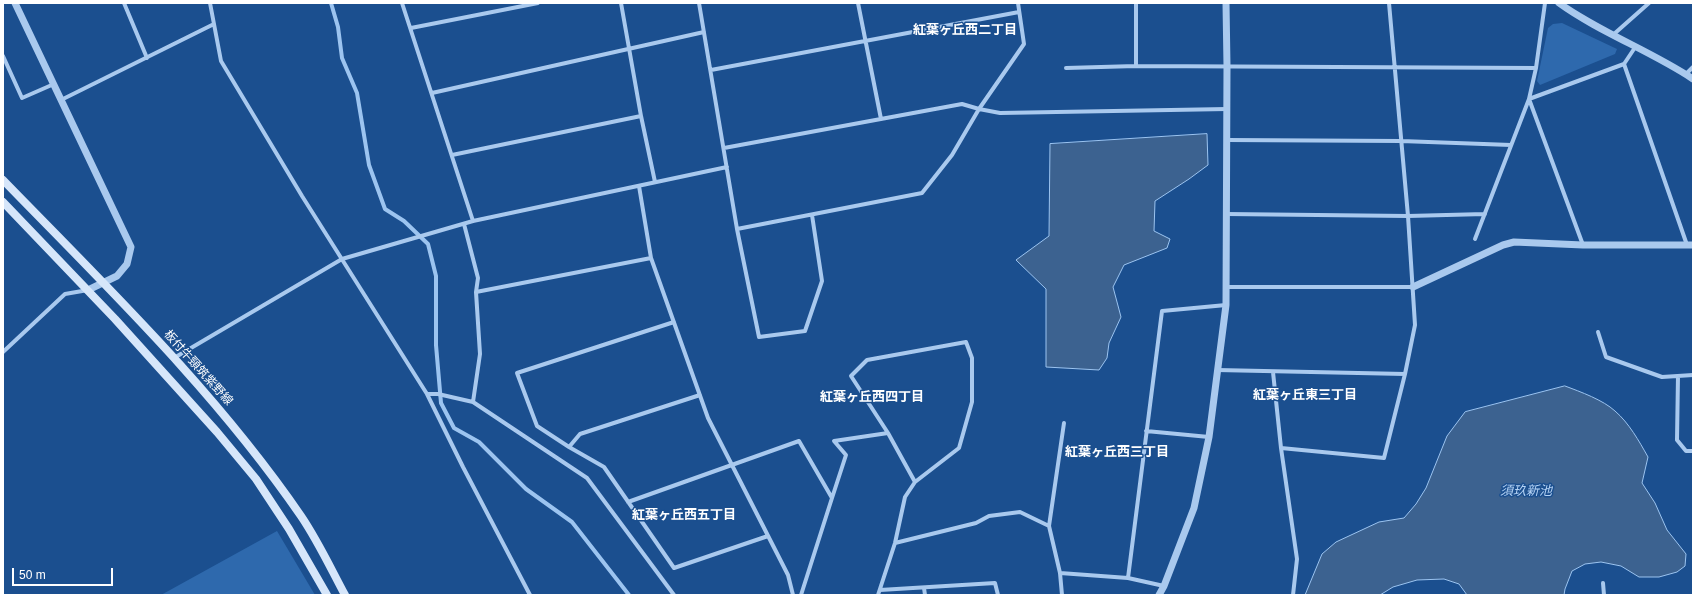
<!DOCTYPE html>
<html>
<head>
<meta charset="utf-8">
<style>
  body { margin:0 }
  #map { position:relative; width:1696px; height:598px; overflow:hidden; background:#1b4f8f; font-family:Helvetica,sans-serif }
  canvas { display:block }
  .frame { position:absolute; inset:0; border:4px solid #fff; pointer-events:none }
  .scale { position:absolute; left:12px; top:568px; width:101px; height:18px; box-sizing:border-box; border:2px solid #fff; border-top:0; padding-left:5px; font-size:12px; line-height:14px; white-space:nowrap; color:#fff; -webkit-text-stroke:3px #1b4f8f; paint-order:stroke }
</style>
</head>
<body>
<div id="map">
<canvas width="1696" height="598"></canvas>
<div class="frame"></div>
<div class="scale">50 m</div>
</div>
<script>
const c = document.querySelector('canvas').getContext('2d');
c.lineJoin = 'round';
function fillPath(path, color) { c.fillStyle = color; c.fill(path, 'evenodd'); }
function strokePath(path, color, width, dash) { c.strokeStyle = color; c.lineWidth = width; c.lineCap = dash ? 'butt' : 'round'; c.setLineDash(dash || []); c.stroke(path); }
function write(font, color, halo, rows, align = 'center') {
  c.font = font + ' Helvetica,"Noto Sans JP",sans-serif'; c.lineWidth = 3; c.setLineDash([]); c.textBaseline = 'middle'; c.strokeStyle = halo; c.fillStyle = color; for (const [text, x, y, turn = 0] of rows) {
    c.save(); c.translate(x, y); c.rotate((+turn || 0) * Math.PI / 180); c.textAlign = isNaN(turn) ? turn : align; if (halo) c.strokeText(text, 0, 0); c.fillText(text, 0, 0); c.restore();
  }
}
fillPath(new Path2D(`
  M1562,23L1617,49L1615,54L1540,85L1537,81L1548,28L1553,24Z
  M277,531L315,595H161Z`), '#2e69ad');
const water = new Path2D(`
  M1207,134L1208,165L1189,179L1155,201L1154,231L1170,239L1167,248L1124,265L1113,287L1121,317L1109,343L1107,358L1099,370L1046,367V289L1016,260L1049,236L1050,144Z
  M1565,386C1581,392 1603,400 1615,411C1629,423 1639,441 1648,457L1642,483L1655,503L1667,530L1686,554L1685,566L1677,572L1659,577H1639L1621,566L1601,562L1585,564L1572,571L1565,589L1564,595H1467L1459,584L1444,579L1417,580L1393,587L1380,595H1305L1322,554L1336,542L1379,522L1404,518L1416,504L1426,488L1447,436L1465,412Z`);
fillPath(water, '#3c6290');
strokePath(water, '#9cc4f0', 1);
strokePath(new Path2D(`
  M331,3L338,27L342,58L357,93L369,165L385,209L404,221L428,244L436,276V345L441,403L454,428L479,442L526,489L572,522L629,595`), '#9cc4f0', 4);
strokePath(new Path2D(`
  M124,3L147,58
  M210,3L221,61L302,196L427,394L463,467L530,595
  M402,3L473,221
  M621,3L641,116L655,182
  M699,3L737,229L759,337L805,331L822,281L812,215
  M858,3L881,119
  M1136,3V66
  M411,28L538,3
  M1614,34L1649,3
  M3,56L22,98L54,84
  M1624,64L1687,245
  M1066,68L1136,66L1536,68
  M711,70L1019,12
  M1686,74L1693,67
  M432,93L704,32
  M61,100L214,24
  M1227,140L1401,141L1511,145
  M724,148L962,104L979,109L1000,113L1227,109
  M452,155L641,116
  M639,186L651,258L708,418L788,575L793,595
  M1226,214L1408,216L1485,214
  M464,224L478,278L476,292L480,354L473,402
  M737,229L922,193L952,155L979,109L1024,44L1018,3
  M1475,239L1529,99L1536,68L1545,3
  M1583,245L1529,99L1624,64L1636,46
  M1227,287H1413
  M476,292L651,258
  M674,322L517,373L537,426L569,447L580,434L700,395
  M1598,332L1606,357L1662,377L1693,375
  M3,352L65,294L88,290
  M174,358L342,259L473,221L727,167
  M1217,370L1405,374
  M1273,372L1281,448L1297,559L1293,595
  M1678,376L1677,440L1686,451H1693
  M427,394H438L473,402L587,478L674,595
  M1146,431L1209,437
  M569,447L604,467L674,568L768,536
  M1281,448L1384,458L1405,374L1415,325L1408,216L1389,3
  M832,498L846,455L834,441L888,433
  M628,502L799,441L832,498L801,595
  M895,543L976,523L989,516L1020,512L1049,526
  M1060,573L1128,578
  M1603,583L1604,595
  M1164,586L1128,578L1162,311L1226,305
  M924,588L925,595
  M880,590L995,583L998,595
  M878,595L895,543L905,497L915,482L959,448L972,402V358L966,342L867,360L851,376L888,433L915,482
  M1062,595L1060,573L1049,526L1064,423`), '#a9c9ee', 4);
strokePath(new Path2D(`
  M15,3L131,247L127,264L117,276L88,290
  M1559,3C1599,32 1651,51 1693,79
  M1413,287L1503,245L1514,242L1583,245H1693
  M1159,595L1164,586L1194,508L1209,437L1226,305L1227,66L1226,3`), '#a9c9ee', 7);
strokePath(new Path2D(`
  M3,180C107,287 216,392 301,516C318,541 331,569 345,595
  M3,202L115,319L217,432L256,479L289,529L327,595`), '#d6e6fa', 8);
write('12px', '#fff', '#1b4f8f', [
  ["板付牛頸筑紫野線",198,368,48]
]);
write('bold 13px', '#fff', '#1b4f8f', [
  ["紅葉ヶ丘西二丁目",965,30],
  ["紅葉ヶ丘東三丁目",1305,395],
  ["紅葉ヶ丘西四丁目",872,397],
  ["紅葉ヶ丘西三丁目",1117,452],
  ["紅葉ヶ丘西五丁目",684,515]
]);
write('italic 13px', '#b5d3f5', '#1b4f8f', [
  ["須玖新池",1526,491]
]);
</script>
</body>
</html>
